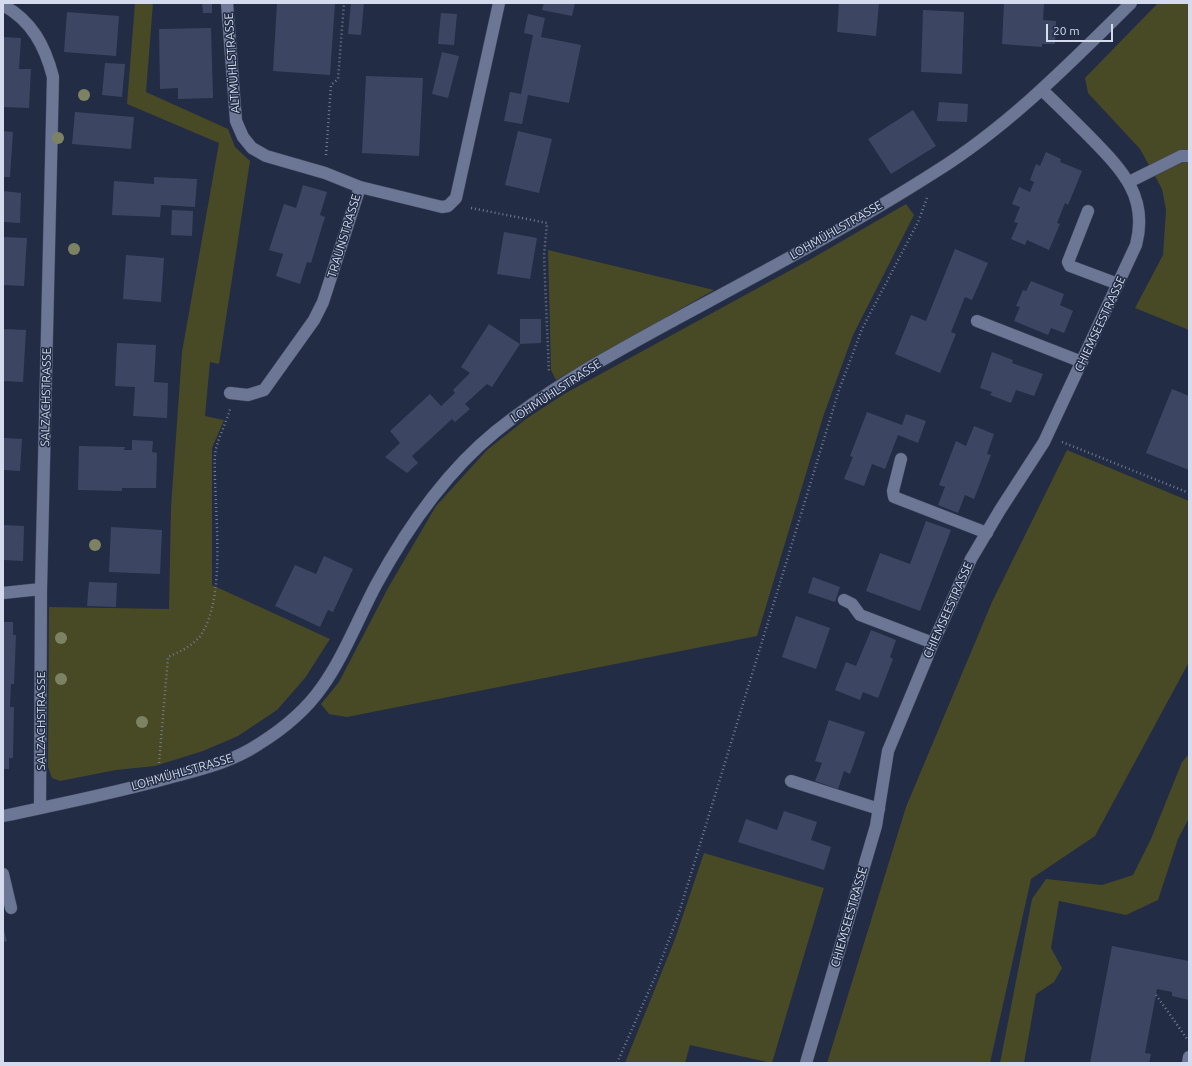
<!DOCTYPE html>
<html>
<head>
<meta charset="utf-8">
<style>
  body { margin:0 }
  #map { position:relative; width:1192px; height:1066px; overflow:hidden; background:#222c45; font-family:Ubuntu,sans-serif }
  canvas { display:block }
  .frame { position:absolute; inset:0; border:4px solid #d4dbec; pointer-events:none }
  .scale { position:absolute; left:1046px; top:24px; width:67px; height:18px; box-sizing:border-box; border:2px solid #d4dbec; border-top:0; padding-left:5px; font-size:12px; line-height:14px; white-space:nowrap; color:#d4dbec; -webkit-text-stroke:3px #222c45; paint-order:stroke }
</style>
</head>
<body>
<div id="map">
<canvas width="1192" height="1066"></canvas>
<div class="frame"></div>
<div class="scale">20 m</div>
</div>
<script>
const c = document.querySelector('canvas').getContext('2d');
c.lineJoin = 'round';
function fillPath(path, color) { c.fillStyle = color; c.fill(path, 'evenodd'); }
function strokePath(path, color, width, dash) { c.strokeStyle = color; c.lineWidth = width; c.lineCap = dash ? 'butt' : 'round'; c.setLineDash(dash || []); c.stroke(path); }
function write(font, color, halo, rows, align = 'center') {
  c.font = font + ' Ubuntu,sans-serif'; c.lineWidth = 3; c.setLineDash([]); c.textBaseline = 'middle'; c.strokeStyle = halo; c.fillStyle = color; for (const [text, x, y, turn = 0] of rows) {
    c.save(); c.translate(x, y); c.rotate((+turn || 0) * Math.PI / 180); c.textAlign = isNaN(turn) ? turn : align; if (halo) c.strokeText(text, 0, 0); c.fillText(text, 0, 0); c.restore();
  }
}
fillPath(new Path2D(`
  M135,3H153L146,92L228,129L235,147L250,161L219,364L210,362L205,416L224,420L212,448V585L330,639L305,678L277,710L238,736L203,751L155,766L116,770L60,781L52,778L48,767L49,607L169,609L171,507L182,352L219,143L127,104Z
  M1158,3H1189V330L1135,308L1163,255L1166,210L1162,189L1140,149L1088,93L1085,78Z
  M906,204L914,215L853,335L824,414L757,636L347,717L329,714L321,704L339,682L388,588L436,506L487,450L526,419L564,394L811,259Z
  M548,250L714,290L556,380L551,370Z
  M1067,450L1189,501V662L1095,836L1031,879L990,1063H827L906,807L992,602Z
  M1189,754V818L1178,839L1158,900L1126,915L1059,901L1051,948L1062,968L1054,982L1036,994L1024,1063H1000L1032,899L1046,879L1102,885L1133,875L1151,839L1182,762Z
  M704,853L824,888L772,1063L690,1045L685,1063H625L675,939Z`), '#484925');
fillPath(new Path2D(`
  M202,3H212V13H203Z
  M277,3H335L330,75L273,71Z
  M351,3H364L361,35L348,34Z
  M544,3H575L572,16L542,10Z
  M839,3H879L876,36L837,32Z
  M1004,3H1044L1043,20L1056,21L1055,44H1042V47L1002,44Z
  M923,10L964,12L962,74L921,72Z
  M67,12L119,16L116,56L64,52Z
  M441,13L457,14L454,45L438,44Z
  M528,14L545,18L541,37L581,45L569,103L528,95L522,124L504,121L510,92L521,94L533,35L524,33Z
  M211,28L213,98L178,99V88L160,89L159,29Z
  M3,37L21,38L19,69H31L29,108L3,107Z
  M442,52L459,56L448,98L432,94Z
  M105,63L125,64L122,97L102,95Z
  M366,76L423,78L419,156L362,153Z
  M939,102L968,104L967,122L937,121Z
  M913,110L936,146L891,174L868,139Z
  M75,112L134,117L131,149L72,144Z
  M3,131L13,132L10,177H3Z
  M518,131L552,139L539,193L505,185Z
  M1046,152L1061,159L1060,162L1082,171L1068,205L1065,203L1057,223L1060,224L1049,250L1027,240L1025,245L1011,239L1018,223L1014,222L1020,207L1012,204L1019,187L1030,192L1034,182L1030,180L1036,164L1040,166Z
  M154,177L197,179L195,207L161,205L160,217L112,215L114,181L154,184Z
  M303,185L327,192L320,215L325,217L311,263L307,262L300,284L276,276L283,254L269,250L284,204L296,208Z
  M3,191L21,193L20,223L3,222Z
  M172,210L193,211L192,236L171,235Z
  M504,232L537,238L530,279L497,274Z
  M3,237L27,238L24,286L3,285Z
  M955,249L988,263L972,300L965,297L951,332L956,334L940,373L895,354L911,315L926,321Z
  M126,255L164,258L161,302L123,299Z
  M1031,281L1064,294L1060,305L1073,311L1064,333L1051,328L1048,335L1014,321L1020,307L1016,306L1023,290L1026,291Z
  M520,319H541V343L520,344Z
  M489,324L520,344L492,387L487,384L465,404L470,409L455,422L452,419L412,456L418,463L407,473L385,457L400,443L390,431L430,394L441,406L455,393L453,390L470,373L461,367Z
  M3,329L26,330L23,382L3,381Z
  M117,343L156,345L154,382L168,383L167,418L133,416L135,387L115,386Z
  M992,352L1013,360L1012,363L1043,374L1034,396L1016,390L1011,403L990,395L992,392L980,388Z
  M1172,389L1189,396V470L1146,453Z
  M867,412L902,425L906,414L926,421L918,443L898,435L885,469L872,464L864,486L844,479L853,457L850,456Z
  M974,426L994,434L987,454L991,455L974,499L965,495L958,513L938,505L945,487L939,485L956,441L966,446Z
  M3,438L22,439L20,471L3,470Z
  M132,440L153,441L152,452L157,453L156,488H122V491L78,490L79,446L125,447L124,450H132Z
  M926,521L951,530L920,611L866,591L880,553L910,564Z
  M3,525L24,526L23,561L3,560Z
  M111,527L162,530L160,574L109,572Z
  M324,556L353,569L333,612L328,610L320,627L275,606L295,565L316,574Z
  M813,577L840,587L835,602L808,593Z
  M89,582L117,583L116,607L87,606Z
  M796,616L830,628L816,669L782,657Z
  M3,622H13V635H16L14,684H11L10,707H14L13,758H9V769H3Z
  M871,630L896,640L890,657L893,659L878,698L863,692L860,700L835,690L846,662L856,666Z
  M829,720L865,732L850,774L844,771L838,789L815,781L822,763L815,761Z
  M784,811L817,822L811,840L831,847L824,870L738,842L746,819L777,830Z
  M3,927L7,941L3,942Z
  M1112,946L1189,961V1000L1172,996V992L1157,989L1145,1053L1151,1054L1149,1063H1090Z`), '#3c4662');
const lane = new Path2D(`
  M1088,211L1068,262L1070,266L1118,284
  M977,321L1082,362
  M901,459L893,491L894,497L987,533
  M844,600L852,604L860,615L933,643
  M791,781L879,809
  M3,874L11,908
  M1188,1063L1189,1057`);
const street = new Path2D(`
  M227,3L236,121L243,137L252,148L266,156L325,173L360,187L442,207L448,206L456,198L499,3
  M3,5C32,21 45,46 53,77L41,589L40,808
  M1129,182L1181,156H1189
  M230,393L248,395L264,390L314,320L323,302L360,187
  M3,593L41,589
  M3,816C59,804 116,793 172,777C202,769 232,762 259,744C283,729 306,710 322,687C343,658 359,617 376,585C407,528 445,473 495,432C550,387 616,352 678,318C765,271 852,225 935,172C1009,126 1069,64 1131,3
  M806,1063L876,826L888,751L933,643L971,559L1000,510L1044,442L1136,245C1149,196 1121,169 1090,137C1074,121 1058,105 1042,90`);
strokePath(lane, '#40475c', 13);
strokePath(street, '#40475c', 13);
strokePath(new Path2D(`
  M326,155L331,85L338,79L344,3
  M471,208L547,223L544,256L549,373
  M1062,442L1189,493
  M159,763L168,657C179,652 193,646 201,635C228,593 213,507 215,456C216,441 226,424 230,409
  M1156,995L1188,1040
  M617,1063L655,977L679,913L839,390L862,329L918,222L927,198`), '#737b91', 2.5, [1, 3]);
strokePath(lane, '#6b7795', 12);
strokePath(street, '#6b7795', 12);
c.fillStyle = '#7d8362';
for (const [x, y] of [
  [84,95],
  [58,138],
  [74,249],
  [95,545],
  [61,638],
  [61,679],
  [142,722]
]) { c.beginPath(); c.arc(x, y, 6, 0, 2 * Math.PI); c.fill(); }
write('12px', '#d4dbec', '#222c45', [
  ["ALTMÜHLSTRASSE",232,63,-94],
  ["LOHMÜHLSTRASSE",836,230,-30],
  ["TRAUNSTRASSE",344,236,-73],
  ["CHIEMSEESTRASSE",1100,324,-65],
  ["LOHMÜHLSTRASSE",556,391,-33],
  ["SALZACHSTRASSE",46,397,-89],
  ["CHIEMSEESTRASSE",948,610,-66],
  ["SALZACHSTRASSE",41,721,-90],
  ["LOHMÜHLSTRASSE",182,772,-16],
  ["CHIEMSEESTRASSE",849,917,-74]
]);
</script>
</body>
</html>
